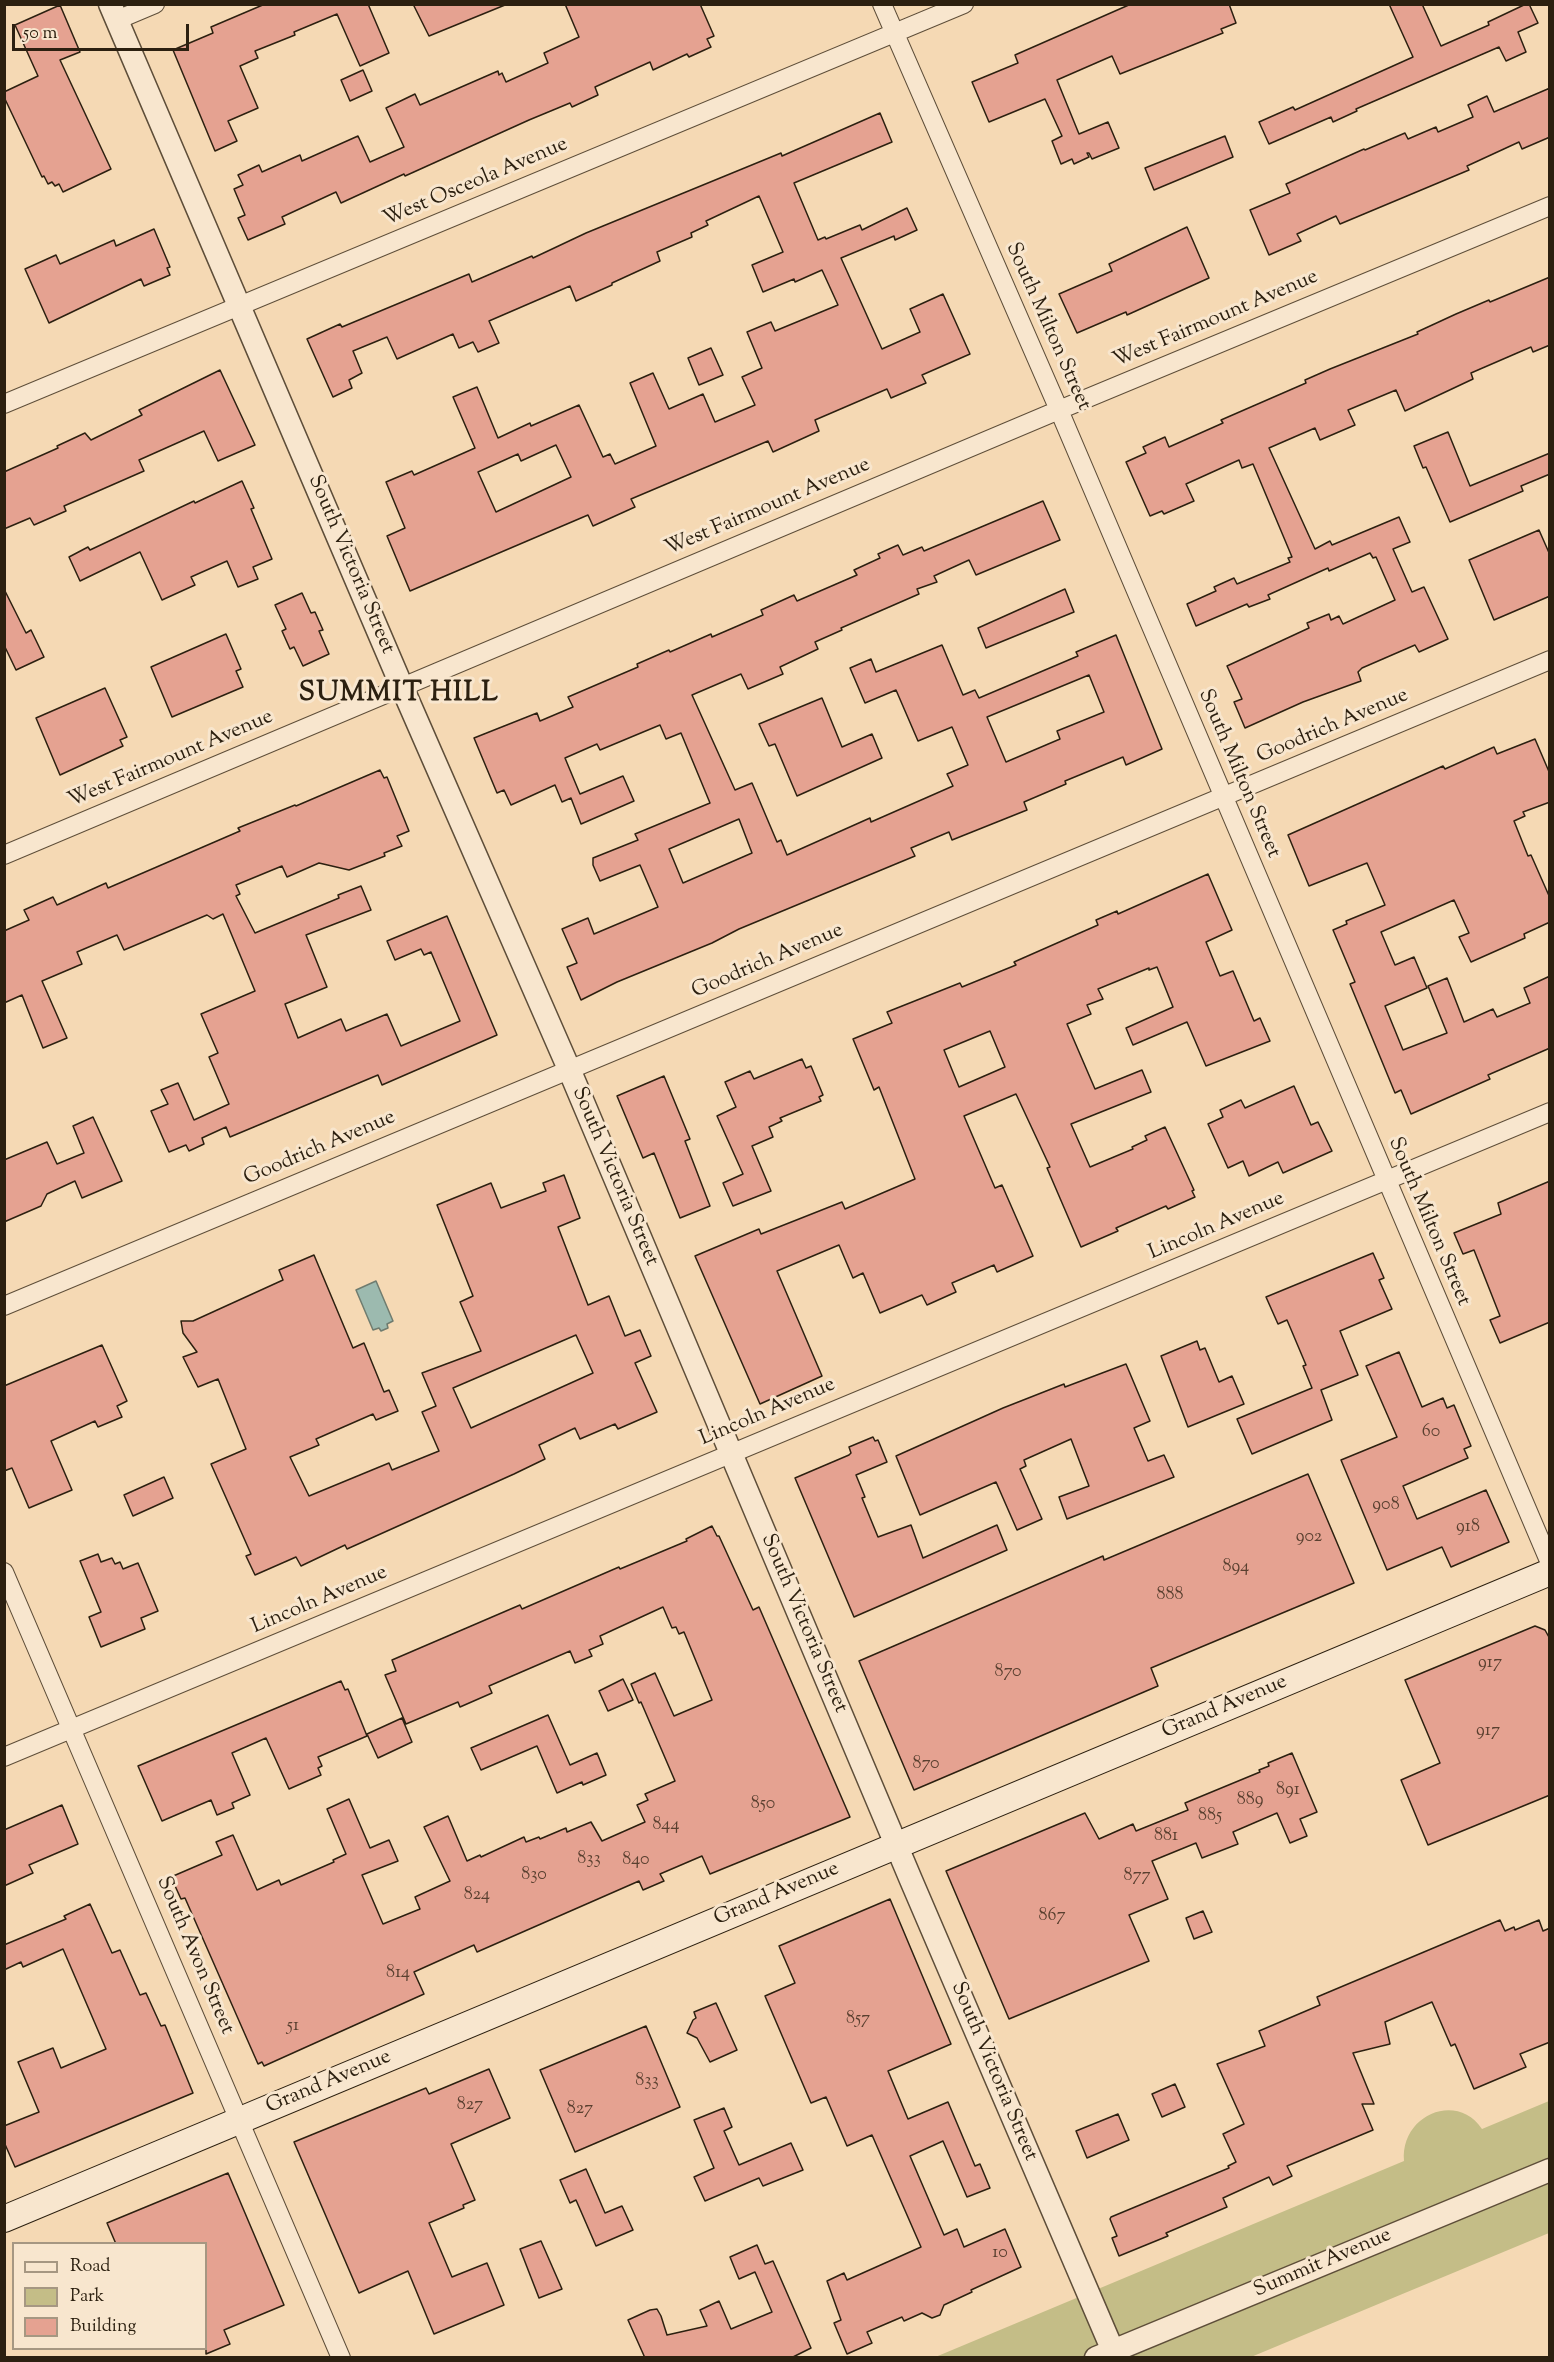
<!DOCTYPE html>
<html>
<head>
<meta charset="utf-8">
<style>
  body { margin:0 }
  #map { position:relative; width:1554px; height:2362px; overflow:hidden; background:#f5d9b4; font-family:"Sorts Mill Goudy",serif }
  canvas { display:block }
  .frame { position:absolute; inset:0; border:6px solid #2c2010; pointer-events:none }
  .legend { position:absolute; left:12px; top:2242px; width:195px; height:108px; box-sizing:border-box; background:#f8e6ce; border:2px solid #a69782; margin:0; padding:8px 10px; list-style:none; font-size:18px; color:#2c2010 }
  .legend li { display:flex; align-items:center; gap:12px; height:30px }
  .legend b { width:30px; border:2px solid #a69782 }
  .scale { position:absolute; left:12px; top:24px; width:177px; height:27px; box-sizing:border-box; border:3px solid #2c2010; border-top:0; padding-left:8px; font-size:18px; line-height:21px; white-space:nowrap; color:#2c2010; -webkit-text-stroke:4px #f8e6ce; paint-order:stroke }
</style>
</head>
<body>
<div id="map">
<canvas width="1554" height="2362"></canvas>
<div class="frame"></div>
<ul class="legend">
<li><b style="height:8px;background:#f8e6ce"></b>Road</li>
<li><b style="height:16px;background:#c4bd87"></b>Park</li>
<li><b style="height:16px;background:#e5a291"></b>Building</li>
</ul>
<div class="scale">50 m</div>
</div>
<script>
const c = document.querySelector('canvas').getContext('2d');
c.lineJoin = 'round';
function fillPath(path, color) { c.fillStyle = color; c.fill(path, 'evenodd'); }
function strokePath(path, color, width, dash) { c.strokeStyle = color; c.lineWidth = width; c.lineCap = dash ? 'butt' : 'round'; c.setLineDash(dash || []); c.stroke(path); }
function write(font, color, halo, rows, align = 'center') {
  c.font = font + ' "Sorts Mill Goudy",serif'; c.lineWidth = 6; c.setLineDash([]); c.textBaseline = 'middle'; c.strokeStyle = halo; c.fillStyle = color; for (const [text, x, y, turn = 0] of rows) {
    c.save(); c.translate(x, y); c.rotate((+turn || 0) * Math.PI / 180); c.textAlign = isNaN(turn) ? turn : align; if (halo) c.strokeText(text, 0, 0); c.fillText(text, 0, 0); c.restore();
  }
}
fillPath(new Path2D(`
  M1549,2101V2233L1251,2357L933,2358L1404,2161C1400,2115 1457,2091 1482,2129Z`), '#c4bd87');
const water = new Path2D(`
  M376,1281L393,1321L387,1324L388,1328L381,1331L379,1328L373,1330L356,1290Z`);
fillPath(water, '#9cbaaf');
strokePath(water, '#6f7c6f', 1.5);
const building = new Path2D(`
  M265,4H368L389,53L360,66L337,14L294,32L295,35L255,51L258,58L240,66L258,108L228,121L237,141L215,151L173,50L213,33L211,27Z
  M413,4H505V5L429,36Z
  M565,4H700L714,36L707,39L711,47L689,57L687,54L653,70L650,62L595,87L598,95L572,107L570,103L529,120L405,176L404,174L341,203L336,192L282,217L285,224L248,240L238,218L245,215L234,189L243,185L238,175L259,165L262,172L300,155L302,161L358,136L370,162L404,147L386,108L415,94L420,105L498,71L499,75L502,73L506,82L548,63L544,53L579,37Z
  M1131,4H1229L1236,23L1221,29L1223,33L1120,74L1112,56L1057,80L1079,134L1108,122L1119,148L1092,159L1089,153H1087L1089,157L1074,164L1072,159L1061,164L1052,141L1062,136L1045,99L989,122L972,82L1018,63L1015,55Z
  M1389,4H1422L1441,46L1489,25L1488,22L1526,4H1529L1538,23L1518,32L1526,52L1506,61L1499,47L1356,109L1357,111L1333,122L1331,117L1269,144L1259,122L1293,107L1295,110L1413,57Z
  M60,5L80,52L60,60L111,169L63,192L59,184L55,186L52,182L48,184L44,176L42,177L4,97V92L38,76L15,25Z
  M363,70L372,91L350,101L341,80Z
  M1550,88V137L1522,149L1519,142L1467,166L1469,170L1340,224L1336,216L1297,234L1301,241L1269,255L1250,210L1290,193L1286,184L1364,149L1365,150L1405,133L1408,139L1436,127L1438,132L1473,117L1468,105L1487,96L1494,112Z
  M880,113L892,142L794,183L818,240L825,237L826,239L860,225L862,230L907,208L917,230L895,240L894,236L841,258L882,349L920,332L910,309L943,294L970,354L922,375L926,383L891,398L887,389L815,420L819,431L773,452L768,441L631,499L635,507L593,526L588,515L410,591L387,536L405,528L386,482L412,471L414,475L475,448L453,397L477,387L498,438L530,423L531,426L579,405L603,457L610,454L615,464L656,446L630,383L653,373L669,409L703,394L715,422L755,405L742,377L762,368L747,332L771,322L775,331L838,305L822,270L795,282L794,279L763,292L752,265L783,252L759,196L706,221L708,225L691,233L692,237L657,252L660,261L612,283V285L576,301L570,286L489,321L499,343L478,352L473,342L459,348L453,334L397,359L387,337L353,351L362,373L349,380L352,388L333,397L307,339L340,324L342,327L469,274L472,282L532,256L533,258L586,233L781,153L782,156ZM556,445L571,477L496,512L478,472L518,454L521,461Z
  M1225,136L1233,157L1154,190L1145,168Z
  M1187,227L1209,278L1127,315L1126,312L1077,333L1059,294L1112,271L1109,264Z
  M154,229L170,267L167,268L170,275L144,286L141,279L49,323L25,269L56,255L60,264L114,240L116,246Z
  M1550,277V345L1533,352L1531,347L1471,373L1473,379L1405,411L1396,390L1348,410L1355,425L1320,440L1315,428L1269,448L1315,549L1330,541L1332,545L1399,517L1410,542L1393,549L1412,592L1424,587L1448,639L1419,652L1415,645L1362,668L1358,672L1361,681L1303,702L1245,728L1234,702L1242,699L1227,666L1309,628L1307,623L1329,614L1331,620L1339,616L1343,624L1395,600L1376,557L1373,558L1370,553L1329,571L1328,568L1268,595L1270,599L1249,607L1247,604L1196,626L1187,604L1216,591L1214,587L1234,578L1237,584L1290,562L1288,558L1292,557L1253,464L1242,468L1239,460L1186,484L1194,501L1164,514L1162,511L1150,516L1126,462L1146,453L1143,447L1165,437L1169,447L1223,423L1221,420L1306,383L1305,380L1330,369L1418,334L1417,332L1456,314L1489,300L1490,302Z
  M711,348L723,375L699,385L688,358Z
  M220,370L255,445L218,461L204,431L139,460L144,471L64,506L66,511L34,525L30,518L4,529V472L58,448L57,446L85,433L91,440L142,415L139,410Z
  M1448,432L1470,486L1550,453V474L1521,486L1523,491L1450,522L1426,467L1423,468L1414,446Z
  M242,481L254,508L251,509L272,559L253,567L258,579L238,587L227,561L191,577L195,585L162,600L140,552L80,581L69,557L88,547L90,550L194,501L195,503Z
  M1043,501L1060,540L976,575L969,560L934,576L937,582L917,589L919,594L841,628L842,630L815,642L818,649L780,667L783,674L748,689L741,674L692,695L735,790L752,783L777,842L781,840L787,855L870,818L871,822L953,786L947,774L968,765L952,727L918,741L896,690L865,703L850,668L871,659L876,672L942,645L963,695L975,690L979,698L1078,656L1076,652L1116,635L1162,749L1126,765L1123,757L1065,781L1066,784L1024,802L1027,810L952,840L949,832L911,848L915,856L739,929L712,943L617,982L581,1000L567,967L577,963L562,929L588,918L594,934L658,907L640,865L600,881L593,865V858L638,840L635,834L710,803L681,733L666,739L660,725L600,750L597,744L565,758L580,794L623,776L634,801L581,824L571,798L562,802L555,785L511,805L504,790L497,793L474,738L537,713L540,721L573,707L568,697L638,667L637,664L669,650L670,652L711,634L712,637L763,615L761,610L794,595L797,601L857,575L854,570L880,558L878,554L898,545L903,555L922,547L924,551ZM1089,675L1104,712L1057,731L1060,739L1006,762L987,717ZM739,819L752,853L683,883L669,849Z
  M1539,530L1550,555V596L1494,620L1469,560Z
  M4,589L26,633L31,630L44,657L16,670L4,645Z
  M1065,589L1074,612L986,648L978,628Z
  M302,593L311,613L315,612L323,630L319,631L329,654L303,666L294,647L290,649L282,631L286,629L275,605Z
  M226,634L241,669L236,671L243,687L172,717L151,667Z
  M105,688L127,737L120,740L123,746L60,775L36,718Z
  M822,698L842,747L872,734L882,758L797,796L775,744L769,746L759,724Z
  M1535,739L1550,774V802L1523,812L1525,816L1514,821L1528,856L1531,855L1550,898V922L1524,934L1525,938L1471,962L1459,937L1469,933L1454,900L1381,932L1395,965L1414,957L1427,988L1385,1006L1403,1050L1447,1033L1428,986L1447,978L1464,1022L1493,1009L1497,1017L1530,1003L1524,988L1550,976V1048L1488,1075L1490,1079L1411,1114L1401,1090L1395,1093L1350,984L1355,982L1333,930L1347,924L1346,921L1385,905L1367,863L1309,886L1288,835L1443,766L1445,769L1494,747L1497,754Z
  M380,770L384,778L387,777L409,831L397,836L402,846L384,853L385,856L349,870L319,863L287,877L282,866L236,885L240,894L236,896L255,933L339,898L338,895L361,886L371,910L306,935L327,987L285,1004L298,1038L341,1019L346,1031L387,1014L401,1046L460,1021L431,952L424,955L421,949L395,960L387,941L447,916L497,1035L382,1085L378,1075L230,1137L226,1127L202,1138L204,1144L189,1151L186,1145L169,1152L151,1111L168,1104L161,1090L178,1083L194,1120L229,1104L209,1057L218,1053L201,1014L255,991L223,914L213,919L207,915L124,950L117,935L77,952L82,964L42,981L67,1038L43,1048L22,995L4,1003V931L29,920L24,910L53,897L57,905L106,883L108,888L240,831L238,828L295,805L296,806Z
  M1208,874L1232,930L1206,942L1220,976L1233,971L1254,1021L1260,1018L1270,1041L1206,1066L1187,1022L1133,1045L1126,1028L1173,1007L1157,967L1149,970V968L1098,989L1103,999L1087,1005L1091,1014L1067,1024L1095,1089L1142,1070L1151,1092L1071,1124L1090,1167L1133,1149L1132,1147L1147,1140L1145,1136L1165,1127L1194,1190L1192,1191L1195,1197L1168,1209L1166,1206L1116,1228L1118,1231L1081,1247L1047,1168L1050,1167L1016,1094L964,1116L995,1188L1002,1185L1033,1256L997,1272L994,1265L952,1283L956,1292L927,1305L922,1295L880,1313L863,1273L853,1278L839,1245L777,1271L822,1376L760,1404L695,1256L759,1229L761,1234L842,1202L845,1209L915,1179L879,1087L874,1090L853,1039L892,1023L887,1012L960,983L962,987L1016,965L1014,962L1098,925L1096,920L1117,911L1118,914ZM990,1031L1005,1067L959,1087L944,1050Z
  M802,1059L806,1068L811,1066L823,1095L819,1097L821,1101L780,1118L782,1121L769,1127L773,1137L752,1146L771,1191L733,1206L723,1183L743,1174L717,1116L736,1107L725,1082L750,1071L754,1079Z
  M664,1076L690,1139L685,1141L710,1206L680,1218L654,1153L643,1158L617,1096Z
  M1294,1086L1311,1125L1318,1122L1332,1151L1283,1173L1278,1162L1249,1176L1243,1161L1228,1168L1208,1124L1223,1117L1220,1110L1241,1100L1245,1108Z
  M93,1117L122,1181L82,1198L75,1181L47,1194L41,1206L4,1222V1160L47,1142L57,1164L84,1153L73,1126Z
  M564,1175L580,1218L558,1227L588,1305L609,1296L625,1336L640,1330L651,1356L635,1363L657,1412L618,1429L615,1424L580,1439L575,1428L539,1445L545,1459L514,1474L347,1549L345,1545L301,1566L296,1557L255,1575L246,1556L251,1554L211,1464L246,1449L218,1379L198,1387L183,1357L197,1352L183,1333L181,1321H193L283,1280L279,1270L314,1255L353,1348L364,1343L384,1392L389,1390L398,1411L376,1420L373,1414L316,1439L319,1445L290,1457L309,1496L389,1463L392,1470L439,1451L422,1412L436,1406L422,1373L481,1351L460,1302L473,1296L437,1205L491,1183L501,1208L546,1191L543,1183ZM576,1335L593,1373L471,1428L453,1388Z
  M1550,1181V1322L1500,1343L1490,1320L1500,1316L1474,1250L1463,1254L1454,1233L1501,1214L1498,1203Z
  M1373,1253L1384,1278L1379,1280L1392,1309L1340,1331L1358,1375L1321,1390L1332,1420L1252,1454L1237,1419L1312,1388L1303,1366L1306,1365L1287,1320L1278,1324L1266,1297Z
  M1197,1341L1200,1350L1205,1348L1219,1382L1232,1376L1244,1404L1188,1427L1161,1356Z
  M102,1345L127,1401L117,1406L122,1417L98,1427L95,1421L51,1441L72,1490L29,1508L12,1468L4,1471V1386Z
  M1399,1352L1422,1407L1443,1398L1447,1408L1454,1405L1471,1446L1464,1449L1468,1458L1403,1486L1417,1519L1486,1490L1509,1542L1451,1567L1442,1547L1387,1570L1341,1460L1397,1437L1366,1366Z
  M1126,1364L1150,1421L1134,1428L1148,1461L1164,1455L1174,1477L1067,1519L1059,1497L1089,1486L1071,1439L1024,1460L1026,1466L1020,1469L1042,1519L1017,1530L996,1482L920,1515L896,1456L1003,1408L1064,1384L1065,1387Z
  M873,1437L875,1441L878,1440L887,1462L856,1475L865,1497L862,1498L878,1537L911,1525L923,1558L997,1525L1007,1550L854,1617L795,1478L849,1455L851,1453L849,1447Z
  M1308,1474L1354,1583L1151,1668L1158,1686L914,1790L859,1661L1103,1556L1104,1560Z
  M164,1477L173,1498L133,1516L124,1495Z
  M712,1526L717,1536H719L753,1610L759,1607L850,1817L710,1874L702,1856L660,1874L664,1881L643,1890L639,1881L477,1952L474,1945L414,1972L424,1994L264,2066L262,2062L258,2064L185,1898L181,1899L171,1877L222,1855L216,1842L233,1835L257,1890L279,1880L281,1885L334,1862L333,1860L346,1854L327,1809L349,1799L370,1848L389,1840L398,1861L362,1875L383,1924L420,1909L415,1897L450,1881L424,1827L448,1816L467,1861L480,1855L481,1857L524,1837L526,1842L539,1837L540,1839L566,1828L567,1832L591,1822L602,1841L645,1822L637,1805L648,1800L645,1794L675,1781L641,1702L639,1703L631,1684L655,1673L674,1716L712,1700L684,1632L679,1634L676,1627L672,1628L663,1607L600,1636L603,1644L589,1650L592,1656L575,1663L570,1651L489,1686L492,1693L460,1707L458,1702L406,1724L385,1675L396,1671L392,1660L520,1605L522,1609L619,1567L620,1569L687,1541L686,1539Z
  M98,1554L101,1562L112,1558L115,1564L120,1562L123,1569L138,1563L158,1611L141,1618L145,1629L101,1647L89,1617L101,1612L80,1561Z
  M1535,1626L1545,1630L1550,1639V1795L1428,1845L1401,1780L1440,1763L1405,1680Z
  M623,1679L633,1700L608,1711L599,1691Z
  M341,1681L345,1690L348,1689L367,1736L318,1757L322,1766L318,1768L321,1775L289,1789L266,1738L232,1753L250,1795L232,1803L234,1808L217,1815L211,1800L162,1821L138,1766Z
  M548,1715L570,1765L597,1753L606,1775L583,1785L582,1782L557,1793L537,1746L481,1770L471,1748Z
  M402,1718L412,1742L378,1758L367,1734Z
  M1292,1753L1317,1812L1300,1819L1307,1836L1290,1843L1277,1813L1233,1832L1238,1844L1202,1858L1196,1843L1152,1861L1168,1899L1129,1915L1149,1961L1009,2019L946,1871L1085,1813L1099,1839L1133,1824L1136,1831L1188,1810L1185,1803L1260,1772L1259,1770L1269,1766L1268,1763Z
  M62,1805L78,1844L29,1865L33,1873L4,1886V1830Z
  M890,1899L951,2044L888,2071L908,2119L948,2102L975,2166L980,2164L990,2188L967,2197L943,2141L910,2156L944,2235L957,2229L964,2247L1005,2229L1021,2267L971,2290L972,2292L944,2305L940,2315L932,2318L922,2313L904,2321L902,2317L867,2332L872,2343L847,2354L834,2323L841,2320L827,2281L844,2273L847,2280L921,2247L872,2135L847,2146L826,2097L811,2103L765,1996L795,1983L779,1946Z
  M90,1904L112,1953L120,1950L140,1995L146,1993L161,2026L165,2025L193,2093L15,2167L4,2142V2126L39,2112L18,2062L53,2048L61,2068L106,2049L63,1949L23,1967L21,1962L4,1970V1945L66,1919L64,1916Z
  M1203,1911L1212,1932L1194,1939L1186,1918Z
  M1500,1920L1505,1931L1514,1927L1515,1930L1539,1920L1543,1931L1550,1928V2042L1520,2054L1526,2067L1474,2089L1455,2044L1451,2046L1432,2002L1385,2022L1390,2044L1353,2053L1374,2104H1362L1373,2130L1287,2166L1292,2176L1273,2185L1269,2177L1223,2198L1227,2207L1166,2233L1168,2236L1119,2256L1112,2238L1117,2236L1110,2219L1111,2217L1229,2168L1228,2166L1236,2162L1223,2134L1244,2124L1217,2064L1265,2046L1259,2031L1320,2005L1317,1997Z
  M716,2003L737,2050L710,2062L697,2038L687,2033L693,2020L696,2018L694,2012Z
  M646,2026L680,2107L575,2152L540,2070Z
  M489,2069L510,2118L451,2144L475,2200L463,2205L464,2208L429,2223L452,2277L487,2263L504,2305L434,2334L408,2271L359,2293L294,2142L426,2088L429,2094Z
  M1175,2084L1185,2107L1162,2117L1152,2094Z
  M724,2108L732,2127L724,2131L739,2165L791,2143L803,2170L763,2186L759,2178L705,2201L694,2177L714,2168L694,2120Z
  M1118,2114L1129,2140L1087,2158L1076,2131Z
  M586,2169L605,2213L622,2206L633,2230L596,2246L576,2200L570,2203L560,2180Z
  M228,2173L284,2305L224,2330L230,2344L206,2354V2244H116L107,2223Z
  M541,2241L562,2289L539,2298L520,2249Z
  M757,2245L765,2264L773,2261L811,2348L791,2358H645L628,2320L650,2310L657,2309L661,2316L667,2335L707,2326L700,2310L719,2301L731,2329L772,2312L755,2272L739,2279L730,2257Z`);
fillPath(building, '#e5a291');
strokePath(building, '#2c2010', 1.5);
const minor = new Path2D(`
  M882,4L1059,410L1550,1563
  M117,20L155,4
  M4,404L964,4
  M4,855L1059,410L1550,206
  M4,1306L1550,660
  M4,1572L341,2358
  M4,1757L1550,1112`);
const tertiary = new Path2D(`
  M110,4L402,687L569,1069L911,1880L1116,2358
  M1096,2358L1550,2170`);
const secondary = new Path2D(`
  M4,2219L1550,1572`);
strokePath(minor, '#5e4e39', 20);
strokePath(tertiary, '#5e4e39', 25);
strokePath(secondary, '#2c2010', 28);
strokePath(minor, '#f8e6ce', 18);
strokePath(tertiary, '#f8e6ce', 22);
strokePath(secondary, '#f8e6ce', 26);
write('18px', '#5a4030', null, [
  ["60",1431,1433],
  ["908",1386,1506],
  ["918",1468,1528],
  ["902",1309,1538],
  ["894",1236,1568],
  ["888",1170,1596],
  ["917",1490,1664],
  ["870",1008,1673],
  ["917",1488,1732],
  ["870",926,1765],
  ["891",1288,1791],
  ["889",1250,1801],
  ["850",763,1805],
  ["885",1210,1817],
  ["844",666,1826],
  ["881",1166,1837],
  ["833",589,1860],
  ["840",636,1861],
  ["830",534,1876],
  ["877",1137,1877],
  ["824",477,1896],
  ["867",1052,1917],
  ["814",398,1974],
  ["857",858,2020],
  ["51",293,2027],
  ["833",647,2082],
  ["827",470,2106],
  ["827",580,2110],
  ["10",1000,2254]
]);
write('21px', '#2c2010', '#f8e6ce', [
  ["West Osceola Avenue",476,183,-23],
  ["West Fairmount Avenue",1216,320,-23],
  ["South Milton Street",1047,327,66],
  ["West Fairmount Avenue",768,508,-23],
  ["South Victoria Street",350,565,67],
  ["Goodrich Avenue",1333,727,-23],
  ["West Fairmount Avenue",171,760,-23],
  ["South Milton Street",1238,774,67],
  ["Goodrich Avenue",768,962,-23],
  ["Goodrich Avenue",320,1149,-23],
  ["South Victoria Street",614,1177,67],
  ["South Milton Street",1428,1222,67],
  ["Lincoln Avenue",1217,1227,-23],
  ["Lincoln Avenue",768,1413,-23],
  ["Lincoln Avenue",320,1601,-23],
  ["South Victoria Street",803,1624,67],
  ["Grand Avenue",1225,1708,-23],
  ["Grand Avenue",777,1895,-23],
  ["South Avon Street",194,1956,67],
  ["South Victoria Street",993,2072,67],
  ["Grand Avenue",329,2083,-23],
  ["Summit Avenue",1323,2264,-23]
]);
c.letterSpacing = '1.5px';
write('bold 27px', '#2c2010', '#f8e6ce', [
  ["SUMMIT HILL",399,695]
]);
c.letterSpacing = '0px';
</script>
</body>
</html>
